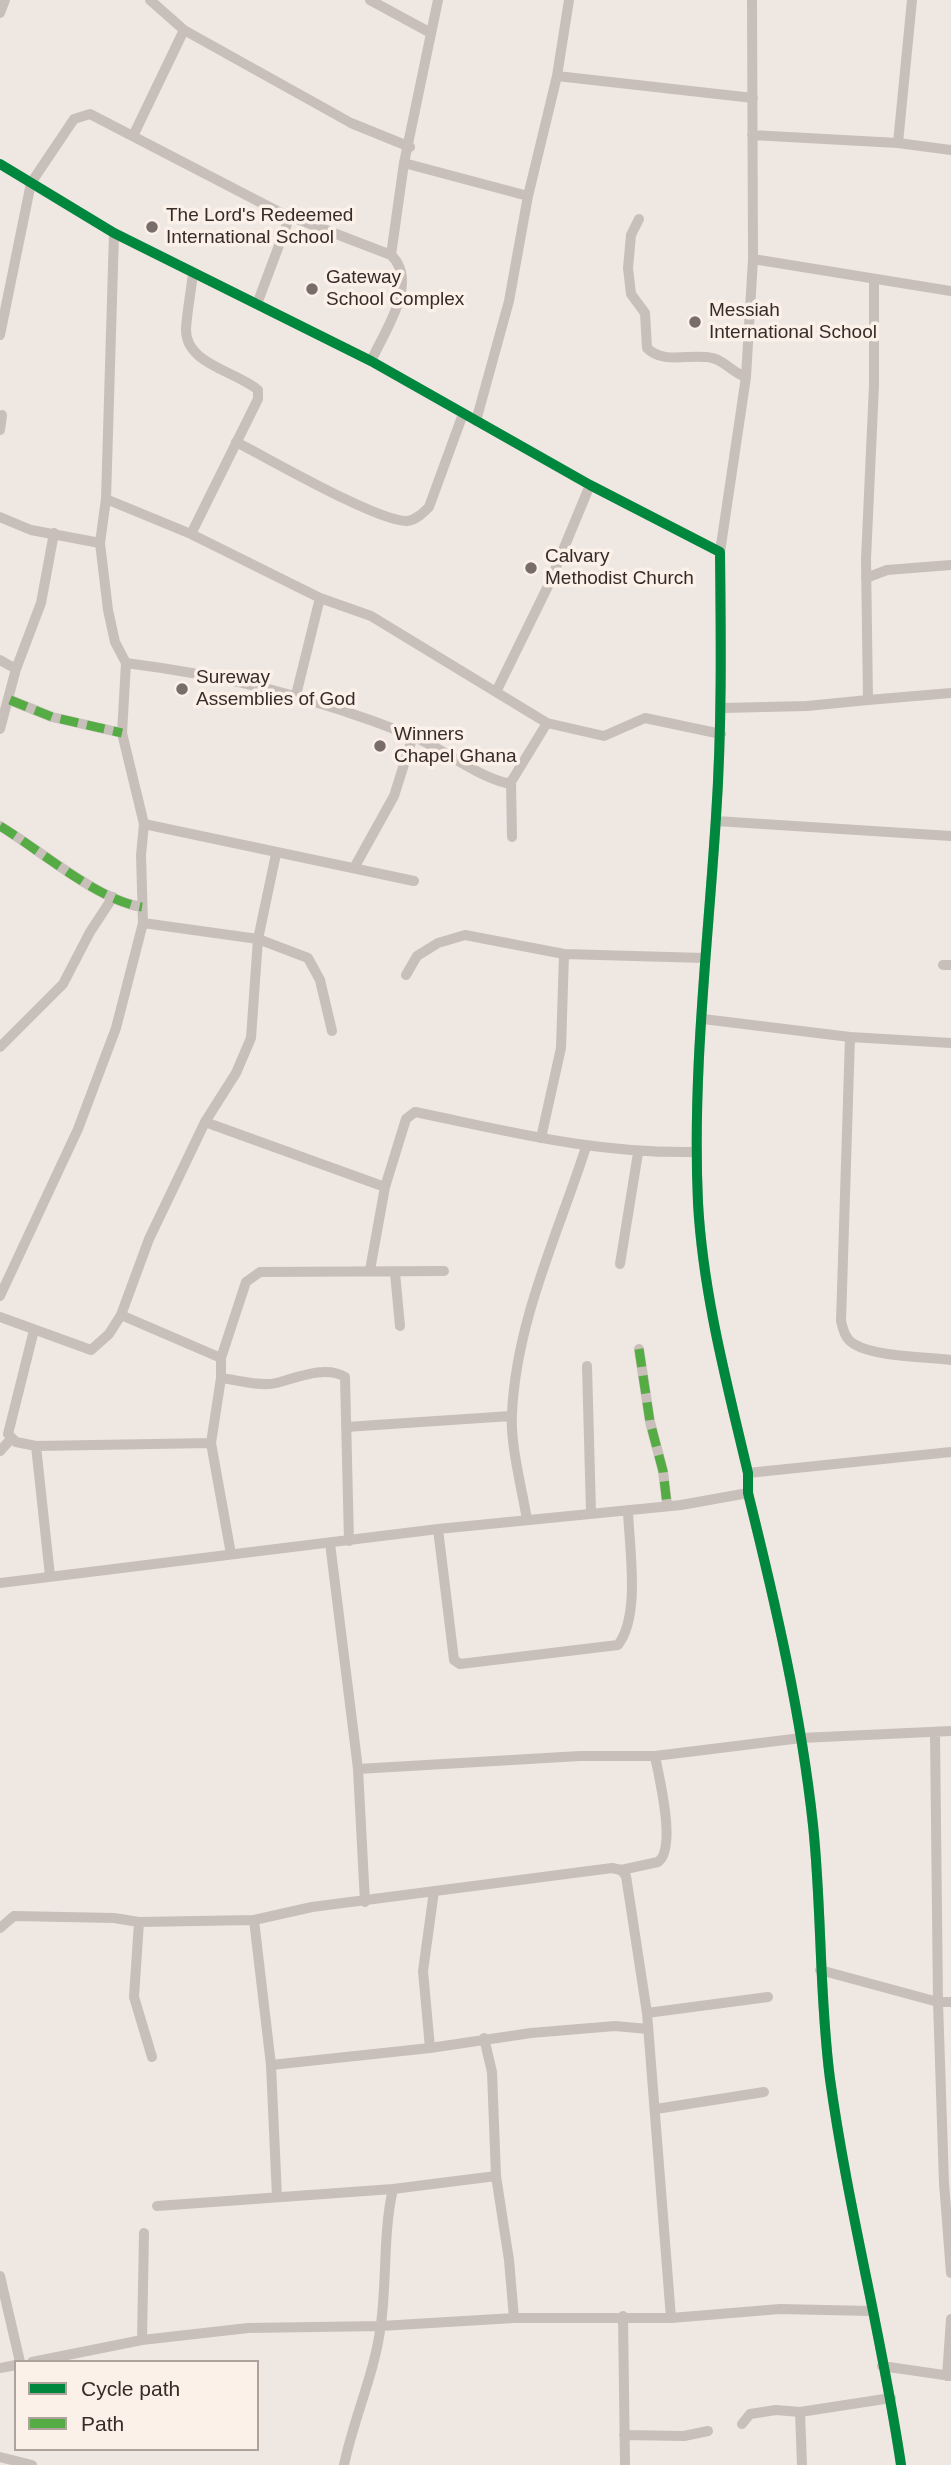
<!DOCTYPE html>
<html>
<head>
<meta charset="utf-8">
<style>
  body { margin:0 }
  #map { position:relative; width:951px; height:2465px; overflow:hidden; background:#eee7e2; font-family:Helvetica,sans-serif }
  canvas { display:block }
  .legend { position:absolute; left:14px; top:2360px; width:245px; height:91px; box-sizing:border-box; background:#fbf1e9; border:2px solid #ada29c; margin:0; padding:9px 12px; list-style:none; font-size:21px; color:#392b28 }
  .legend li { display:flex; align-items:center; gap:14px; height:35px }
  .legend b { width:35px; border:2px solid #ada29c }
</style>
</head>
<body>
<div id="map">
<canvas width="951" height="2465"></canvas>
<ul class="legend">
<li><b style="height:9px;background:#00873e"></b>Cycle path</li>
<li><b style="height:9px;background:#55ab44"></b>Path</li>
</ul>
</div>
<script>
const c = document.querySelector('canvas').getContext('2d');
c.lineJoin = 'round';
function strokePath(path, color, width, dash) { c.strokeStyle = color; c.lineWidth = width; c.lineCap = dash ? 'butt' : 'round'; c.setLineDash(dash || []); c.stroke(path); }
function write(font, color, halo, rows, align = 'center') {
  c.font = font + ' Helvetica,sans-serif'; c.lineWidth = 7; c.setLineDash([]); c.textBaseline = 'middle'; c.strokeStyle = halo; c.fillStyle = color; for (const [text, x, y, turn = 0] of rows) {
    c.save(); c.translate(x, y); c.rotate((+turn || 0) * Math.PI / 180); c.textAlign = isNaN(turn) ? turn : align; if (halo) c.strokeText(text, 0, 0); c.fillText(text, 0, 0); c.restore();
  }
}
strokePath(new Path2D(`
  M150,0L184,30L351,123L410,147
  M370,0L429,32
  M0,13L5,0
  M557,76L753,98
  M752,135L898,143L951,150
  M133,136L184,30
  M898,143L912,0
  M404,163L528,196
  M0,164L114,233L371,361L590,485L720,552C721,641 722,728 716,817C708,944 692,1074 698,1203C703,1294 727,1384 748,1473V1493C775,1602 801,1713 813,1825C822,1910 819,1995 830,2079C848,2209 882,2336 901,2465
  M639,219L631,235L628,268L631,294L645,313L647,348C663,365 691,353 712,358C726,361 731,372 746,377
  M753,259L951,291
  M257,304L290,216
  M0,335L31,183L74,119L90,114L279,212L391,255
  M371,361C384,332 420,282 391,255L404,163L438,0
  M476,421L509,301L528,196L557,76L569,0
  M0,430L2,415
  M236,442C268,458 378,522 407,521C416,520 423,513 429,507L463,414
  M106,499L191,534L320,598L371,616L547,723L604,736L645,718L721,734
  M0,517L31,530L100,543
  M191,534L258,399V390C236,371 185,364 186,329C187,311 191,292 193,273
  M720,552L746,377L753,259L752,0
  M866,578L887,570L951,565
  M0,660L16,669
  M126,663C229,676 314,697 410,735C443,748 472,774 506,783L511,782L547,723
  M496,692L549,584L590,485
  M296,695L320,598
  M10,700L52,717L122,733
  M868,700L951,693
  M722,708L807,706L868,700L866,559L874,385V279
  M0,729L16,669L41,603L54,533
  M511,782L512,837
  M716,821L951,836
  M144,824L414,881
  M0,826C40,850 97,900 142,907
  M354,868L394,796L413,736
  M143,923L258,939L308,958L320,980L332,1031
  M943,965H951
  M406,975L417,956L438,943L465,935L564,954L704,958
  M703,1019L850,1037L951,1043
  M850,1037L841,1321C843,1329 845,1339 854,1344C875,1357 926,1357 951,1360
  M0,1047L63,984L90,932L113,897
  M205,1122L385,1187
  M541,1138L561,1048L564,954
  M620,1264L638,1153
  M370,1270L385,1187L406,1119L415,1112C513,1132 596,1154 696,1152
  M395,1273L400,1326
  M0,1296L78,1129L116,1028L143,923L141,855L144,824L122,733L126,663L115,642L108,610L100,543L106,499L114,233
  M121,1315L221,1358
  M0,1317L91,1350L109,1334L121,1315L149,1239L205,1122L236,1073L251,1038L258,939L276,854
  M34,1330L8,1434L16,1442L36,1446L211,1443
  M639,1349L650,1422L663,1471L667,1504
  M587,1366L591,1512
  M221,1378C237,1380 261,1387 276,1383C296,1378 325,1365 345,1377L349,1541
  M346,1427L511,1416
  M36,1446L50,1576
  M0,1451L11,1439
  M748,1473L951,1452
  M527,1520C522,1488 510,1445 512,1414C516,1321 558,1234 586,1147
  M438,1529L454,1660L460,1664L618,1645C641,1615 629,1547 628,1510
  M330,1543L358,1769L365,1902
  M231,1554L211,1443L221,1378V1358L246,1282L260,1272L444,1271
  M0,1583L438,1529L681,1505L748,1493
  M935,1732L938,2002L944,2183L951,2273
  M358,1769L580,1756H655L801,1738L951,1731
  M621,1870L626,1876L647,2013L671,2318
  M139,1922L134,1997L152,2057
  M0,1928L14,1916L114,1918L139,1922L254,1920
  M820,1970L938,2002H951
  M647,2013L768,1997
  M484,2038L492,2072L496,2176L509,2260L514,2318
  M430,2048L423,1971L434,1891
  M271,2065L430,2048L531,2033L615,2026L648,2029
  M656,2109L764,2092
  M277,2197L271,2065L254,1920L312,1907L612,1868L621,1870L658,1862C677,1848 659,1778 655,1756
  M157,2206L393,2189L496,2176
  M0,2276L20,2362
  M623,2316L625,2465
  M142,2340L144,2233
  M32,2362L142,2340L248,2328L381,2326L514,2318H671L780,2309L871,2311
  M882,2366L951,2376
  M0,2368L16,2365
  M947,2376L951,2319
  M800,2412L802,2465
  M742,2424L750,2414L776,2410L800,2412L891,2398
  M624,2435L684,2436L708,2431
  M0,2457L32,2465
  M344,2465C354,2417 375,2373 381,2324C387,2279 383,2232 393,2189`), '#c8bfba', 10);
strokePath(new Path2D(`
  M10,700L52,717L122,733
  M0,826C40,850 97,900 142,907
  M639,1349L650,1422L663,1471L667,1504`), '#55ab44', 9, [18, 9]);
strokePath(new Path2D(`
  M0,164L114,233L371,361L590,485L720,552C721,641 722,728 716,817C708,944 692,1074 698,1203C703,1294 727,1384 748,1473V1493C775,1602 801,1713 813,1825C822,1910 819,1995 830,2079C848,2209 882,2336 901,2465`), '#00873e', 10);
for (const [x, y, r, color] of [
  [152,227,7,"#786d69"],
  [312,289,7,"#786d69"],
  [695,322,7,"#786d69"],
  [531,568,7,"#786d69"],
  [182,689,7,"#786d69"],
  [380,746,7,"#786d69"]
]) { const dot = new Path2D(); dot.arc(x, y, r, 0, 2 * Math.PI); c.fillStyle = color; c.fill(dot); strokePath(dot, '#fbf1e9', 2.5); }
write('19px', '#392b28', '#fbf1e9', [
  ["The Lord's Redeemed",166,216],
  ["International School",166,238],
  ["Gateway",326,278],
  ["School Complex",326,300],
  ["Messiah",709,311],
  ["International School",709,333],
  ["Calvary",545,557],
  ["Methodist Church",545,579],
  ["Sureway",196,678],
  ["Assemblies of God",196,700],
  ["Winners",394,735],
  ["Chapel Ghana",394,757]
], 'left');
</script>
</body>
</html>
